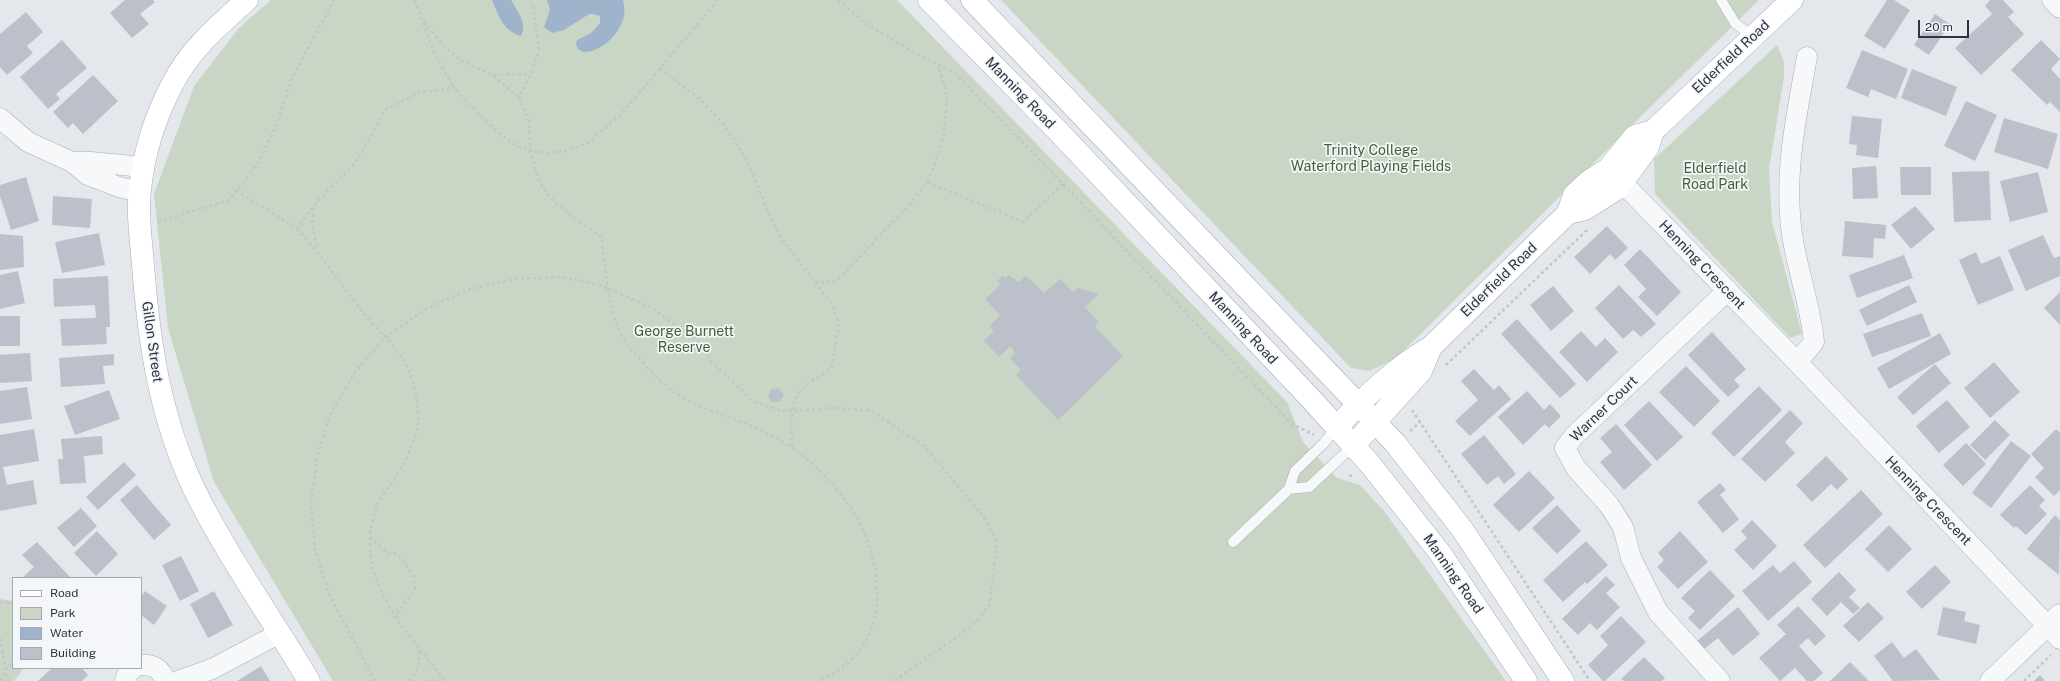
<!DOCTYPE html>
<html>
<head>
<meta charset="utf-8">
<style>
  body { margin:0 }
  #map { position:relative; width:2060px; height:681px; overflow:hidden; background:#e4e7ec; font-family:"Public Sans",sans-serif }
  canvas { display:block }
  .legend { position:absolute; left:12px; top:577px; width:130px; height:92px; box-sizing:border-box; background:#f4f6f9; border:1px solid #a4a8b1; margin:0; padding:5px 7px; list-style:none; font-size:12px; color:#2b3445 }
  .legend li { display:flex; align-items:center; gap:8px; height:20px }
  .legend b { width:20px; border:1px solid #a4a8b1 }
  .scale { position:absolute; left:1918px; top:20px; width:51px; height:18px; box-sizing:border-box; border:2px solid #2b3445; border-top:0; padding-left:5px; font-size:12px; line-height:14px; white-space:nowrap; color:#2b3445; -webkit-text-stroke:3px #f4f6f9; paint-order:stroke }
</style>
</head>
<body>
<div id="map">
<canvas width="2060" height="681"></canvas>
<ul class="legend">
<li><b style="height:5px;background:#fff"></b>Road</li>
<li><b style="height:11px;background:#c9d6c5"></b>Park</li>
<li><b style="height:11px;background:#9fb4cc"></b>Water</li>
<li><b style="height:11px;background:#bbc0ca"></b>Building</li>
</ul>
<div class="scale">20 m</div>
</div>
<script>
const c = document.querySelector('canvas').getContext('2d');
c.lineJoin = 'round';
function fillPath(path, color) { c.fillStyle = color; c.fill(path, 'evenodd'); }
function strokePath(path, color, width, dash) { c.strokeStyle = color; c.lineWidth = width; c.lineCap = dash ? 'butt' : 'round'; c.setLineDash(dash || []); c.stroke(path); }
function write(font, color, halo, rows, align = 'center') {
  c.font = font + ' "Public Sans",sans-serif'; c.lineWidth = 3.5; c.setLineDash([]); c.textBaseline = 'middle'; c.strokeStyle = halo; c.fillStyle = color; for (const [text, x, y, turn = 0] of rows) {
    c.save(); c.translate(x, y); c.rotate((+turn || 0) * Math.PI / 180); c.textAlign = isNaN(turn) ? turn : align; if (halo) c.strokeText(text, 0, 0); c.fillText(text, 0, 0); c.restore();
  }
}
fillPath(new Path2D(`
  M271,0H897L1287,402L1303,442L1337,478L1360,485L1384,511L1506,681H333L214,482L168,328L154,194L194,86L239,28Z
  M1001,0H1759L1396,358L1370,371L1351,368Z
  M1777,45L1784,61V77L1769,169L1772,222L1802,334L1790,338L1655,194L1654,159Z
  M0,599L13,601V668H24L14,681H0Z`), '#c9d6c5');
fillPath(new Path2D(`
  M492,0H511C517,11 528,23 521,36C503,31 499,16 492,0Z
  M547,0H623C624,5 625,11 624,16C620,34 602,52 583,52L578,49L576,44L577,40L591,33L600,23V16L593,14H589L564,30L552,33L544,27L550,10Z`), '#9fb4cc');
fillPath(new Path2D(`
  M125,0H153L155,2L140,14L149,24L132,38L110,13Z
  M1887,0H1894L1910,10L1885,49L1864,36Z
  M1990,0H2003L2014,12L2008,17L2024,34L1981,75L1955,48L1992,14L1985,6Z
  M26,12L43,32L27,46L33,53L7,75L0,67V34Z
  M1935,14L1950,24L1929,55L1914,45Z
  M62,40L87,68L56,94L60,99L48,109L20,77Z
  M2041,40L2060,59L2051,69L2060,79V112L2050,102L2047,105L2011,70Z
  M1862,50L1908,69L1896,99L1871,89L1868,97L1846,88Z
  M1912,69L1957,87L1946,116L1901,98Z
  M93,75L118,101L83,134L73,123L68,128L53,112Z
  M1966,101L1997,115L1975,161L1944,146Z
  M1852,116L1882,119L1878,158L1856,155L1857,145L1849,144Z
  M2004,118L2058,134L2048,169L1994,152Z
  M1876,166L1878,198L1853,199L1852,168Z
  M1900,167H1931V195H1901Z
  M1989,171L1991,220L1954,222L1952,172Z
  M2038,172L2048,212L2010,222L2000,181Z
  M26,177L39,221L11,230L0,196V185Z
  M53,196L92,199L90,228L52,225Z
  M1915,206L1935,229L1911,249L1891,225Z
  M1845,221L1886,225L1885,239L1874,238L1873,258L1842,256Z
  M1607,226L1628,248L1615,260L1610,254L1590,274L1574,257Z
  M99,233L105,265L62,273L55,242Z
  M0,234L23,236L24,267L0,270Z
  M2043,235L2054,258L2060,256V276L2026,291L2008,250Z
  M1640,249L1681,292L1657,316L1638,297L1646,289L1624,265Z
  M1976,252L1981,264L2000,256L2014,290L1978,305L1959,260Z
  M1904,255L1913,278L1857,298L1849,275Z
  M18,271L25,303L0,309V275Z
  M1003,275L1006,278L1008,275L1019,282L1026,276L1044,293L1060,279L1073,292L1078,288L1099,294L1085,307L1099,322L1095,327L1123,356L1058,420L1016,375L1021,370L1010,358L1015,353L1010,346L999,357L984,341L994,331L990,326L1000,315L985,299L1001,284L997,281Z
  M108,276L110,327H106L107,344L62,346L60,319L96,318L95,305L54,307L53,279Z
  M1619,285L1656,324L1641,337L1633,330L1623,339L1595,308Z
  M1909,285L1917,302L1867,326L1859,310Z
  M1553,286L1574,311L1551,331L1530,305Z
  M2060,292V325L2044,308Z
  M1922,313L1931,336L1872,357L1863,334Z
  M0,316H20V346H0Z
  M1517,319L1576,384L1560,398L1501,334Z
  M1581,331L1596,347L1605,338L1618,352L1587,382L1559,352Z
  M1712,332L1746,369L1734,380L1740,386L1728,397L1688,355Z
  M1940,333L1951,354L1889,389L1877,368Z
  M30,353L32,381L0,383V355Z
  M114,354V365L103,366L105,384L61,387L59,358Z
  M1994,362L2020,392L1990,418L1964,388Z
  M1935,364L1951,383L1913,415L1897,397Z
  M1686,366L1720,401L1694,427L1659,392Z
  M1474,369L1494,390L1499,385L1511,399L1470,436L1455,421L1478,400L1461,381Z
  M1759,386L1782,410L1734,457L1711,433Z
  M27,387L32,419L0,424V391Z
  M779,388L784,395L780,402H772L768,396L771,389Z
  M109,390L120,419L75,435L64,406Z
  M1527,391L1544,410L1550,404L1561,416L1549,428L1545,424L1523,445L1498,417Z
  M1947,400L1970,427L1939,453L1916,426Z
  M1649,401L1683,437L1657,461L1624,425Z
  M1790,410L1803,423L1785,442L1795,453L1765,482L1741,459Z
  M1995,420L2010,435L1985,460L1970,445Z
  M1616,424L1652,465L1624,490L1600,462L1612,452L1600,438Z
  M34,429L39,461L3,467L7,485L33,480L37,504L0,511V435Z
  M2056,429L2060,433V490L2054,496L2035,477L2044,468L2031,454Z
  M1484,435L1516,474L1504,484L1498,476L1487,485L1461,454Z
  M102,436L103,454L84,456L86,483L60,484L58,459H63L61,439Z
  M2011,441L2031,456L1991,508L1972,493Z
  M1966,443L1986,464L1963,486L1943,465Z
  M1826,456L1848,479L1837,490L1831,484L1812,502L1796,485Z
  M124,462L136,475L98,510L86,497Z
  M1529,471L1555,498L1519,532L1493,505Z
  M1720,483L1726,490L1720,495L1739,519L1723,533L1697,502Z
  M137,485L171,525L154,540L120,500Z
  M2030,485L2045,500L2039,506L2047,514L2026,535L2016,526L2014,528L2000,515Z
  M1861,490L1883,514L1825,568L1803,545Z
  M1557,505L1581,531L1557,554L1532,528Z
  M81,508L97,526L74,547L57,528Z
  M2055,515L2060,520L2059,575L2027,549Z
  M1752,520L1777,546L1753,570L1734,550L1747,538L1741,531Z
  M1889,525L1912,549L1888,572L1865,549Z
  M97,531L118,554L96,576L74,553Z
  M1680,531L1708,562L1678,589L1657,567L1664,560L1658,553Z
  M1586,541L1608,565L1587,584L1585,582L1563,602L1543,580Z
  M37,542L71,578H22L34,567L22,555Z
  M181,556L199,591L180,601L162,565Z
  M1794,561L1812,582L1768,621L1742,591L1773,565L1780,573Z
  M1935,565L1951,582L1922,609L1906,592Z
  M1710,570L1735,596L1700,630L1688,618L1695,611L1681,598Z
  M1839,572L1856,590L1849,597L1860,608L1853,614L1841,602L1827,616L1811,599Z
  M1606,576L1615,585L1606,593L1620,607L1597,630L1590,623L1578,635L1562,619Z
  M145,591L167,606L154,625L141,615V597Z
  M214,591L233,625L208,638L190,604Z
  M1868,602L1884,618L1859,642L1843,626Z
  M1798,606L1826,636L1815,646L1808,638L1799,646L1823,673L1814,681H1807L1795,668L1780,681L1759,658L1786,634L1777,625Z
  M1738,607L1760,634L1733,656L1718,638L1704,649L1697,641Z
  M1943,607L1966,612L1964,621L1980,625L1976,644L1937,635Z
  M1621,616L1646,642L1605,681H1603L1588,665L1608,645L1600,636Z
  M1892,642L1904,658L1916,649L1940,680L1893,681L1874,656Z
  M1644,657L1665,678L1662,681H1624L1621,679Z
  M1850,662L1869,681H1830Z
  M261,666L270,681H237Z
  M52,668H82L88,675L82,681H38Z
  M2040,675L2045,681H2034Z`), '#bbc0ca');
const lane = new Path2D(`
  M1721,0L1735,23L1753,37
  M1289,489L1309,487L1353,446
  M1233,542L1289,489L1295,471L1323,444L1337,427`);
const street = new Path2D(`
  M2052,0L2060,8
  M0,118L28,142L72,162L88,175L119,187L140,192
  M72,162H91L143,167
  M1611,171L1797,362L2060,639
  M1797,362L1814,342C1810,299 1792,257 1790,214C1786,161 1798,108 1807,57
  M141,665C153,664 162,669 165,681
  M125,681L127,675L133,668
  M178,681L212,669L280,633
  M1720,681L1658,612L1631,558L1623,527L1609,505L1576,468L1565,448L1574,436L1727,291
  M1990,681L2060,614`);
const secondary = new Path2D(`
  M247,0C219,25 189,50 172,85C155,117 144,153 140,189C137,214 141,240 143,265C149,343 160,417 194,489C227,556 271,617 309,681
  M1568,213L1585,209L1618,188L1648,147L1653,131
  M1337,427C1365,397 1395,367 1431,347L1568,213L1574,195L1588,182L1608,169L1635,136L1653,131L1792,0
  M1353,446L1421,371L1431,347`);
const primary = new Path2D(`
  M929,0L1056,129L1312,400L1370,464L1440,553L1526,681
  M972,0L1395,443L1462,529L1563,681`);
strokePath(lane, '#a9aeb7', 11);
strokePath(street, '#a9aeb7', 21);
strokePath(secondary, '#a9aeb7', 23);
strokePath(primary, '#a3abb8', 23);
strokePath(new Path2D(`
  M415,0L422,20L445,47L462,61L493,75L531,74
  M718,0L623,112L588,143L566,151L549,153L530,151C534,164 536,177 544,189C555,207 584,224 601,237C607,272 607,323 631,349C643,363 660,382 674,392C699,410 728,415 756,428C819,455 875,519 877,588C879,614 870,644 849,662C840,670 829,675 818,681
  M838,0L865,23L920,56L955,73L1063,184L1292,424L1314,435
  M423,23L436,57L453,86
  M659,68L700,99L725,126L746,159L778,234L833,306L839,327L831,369C822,375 812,380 804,387C789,400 791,430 792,448
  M493,76L519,97
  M927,182L1023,222L1063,184
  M236,190L297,229L314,205L356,162L385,110L420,92L446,90L453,86C469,104 506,146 530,151L529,121L519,97L531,74L539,50L533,5
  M314,208L312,223L317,248
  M158,222L229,200L258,163L276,126L291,80L334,0
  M297,229C322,254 339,283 361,310C377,330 399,348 409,371C415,383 420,411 418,425C415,443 404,464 394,480C389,488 381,496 377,505C350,577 405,629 445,681
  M815,282H833L843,275L909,205L927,182L934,166L944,134L947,95L938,65
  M1446,365L1588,229
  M1412,410L1590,681
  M1410,431L1420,422
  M1349,476L1354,475
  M370,537L387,553L398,554L414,577L415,589L394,618
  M0,602L13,603
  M0,638L8,681
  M1,681L6,669L13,661
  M375,681L329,594L315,549L311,504L317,457L330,414L355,372L385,338L424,310L467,290L514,279L563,277L602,286L650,307L695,339L712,362L754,402L782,411L839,408L871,411L923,445L983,516L997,542L990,604L971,627L894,681
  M409,681C420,672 419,660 419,647
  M425,681H439
  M2024,681L2051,655`), '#c2c5cb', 2.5, [3, 3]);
strokePath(lane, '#f7f8fa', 10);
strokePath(street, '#f7f8fa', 20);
strokePath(secondary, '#fff', 22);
strokePath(primary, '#fff', 22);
write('14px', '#2b3445', '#f4f6f9', [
  ["Elderfield Road",1731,57,-43],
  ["Manning Road",1020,93,46],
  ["Henning Crescent",1702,265,46],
  ["Elderfield Road",1499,280,-44],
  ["Manning Road",1243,328,47],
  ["Gillon Street",152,342,82],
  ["Warner Court",1604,409,-44],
  ["Henning Crescent",1928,501,46],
  ["Manning Road",1453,574,55]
]);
write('14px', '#3f6138', '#f4f6f9', [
  ["Trinity College",1371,151],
  ["Waterford Playing Fields",1371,167],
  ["Elderfield",1715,169],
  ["Road Park",1715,185],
  ["George Burnett",684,332],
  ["Reserve",684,348]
]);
</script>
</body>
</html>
